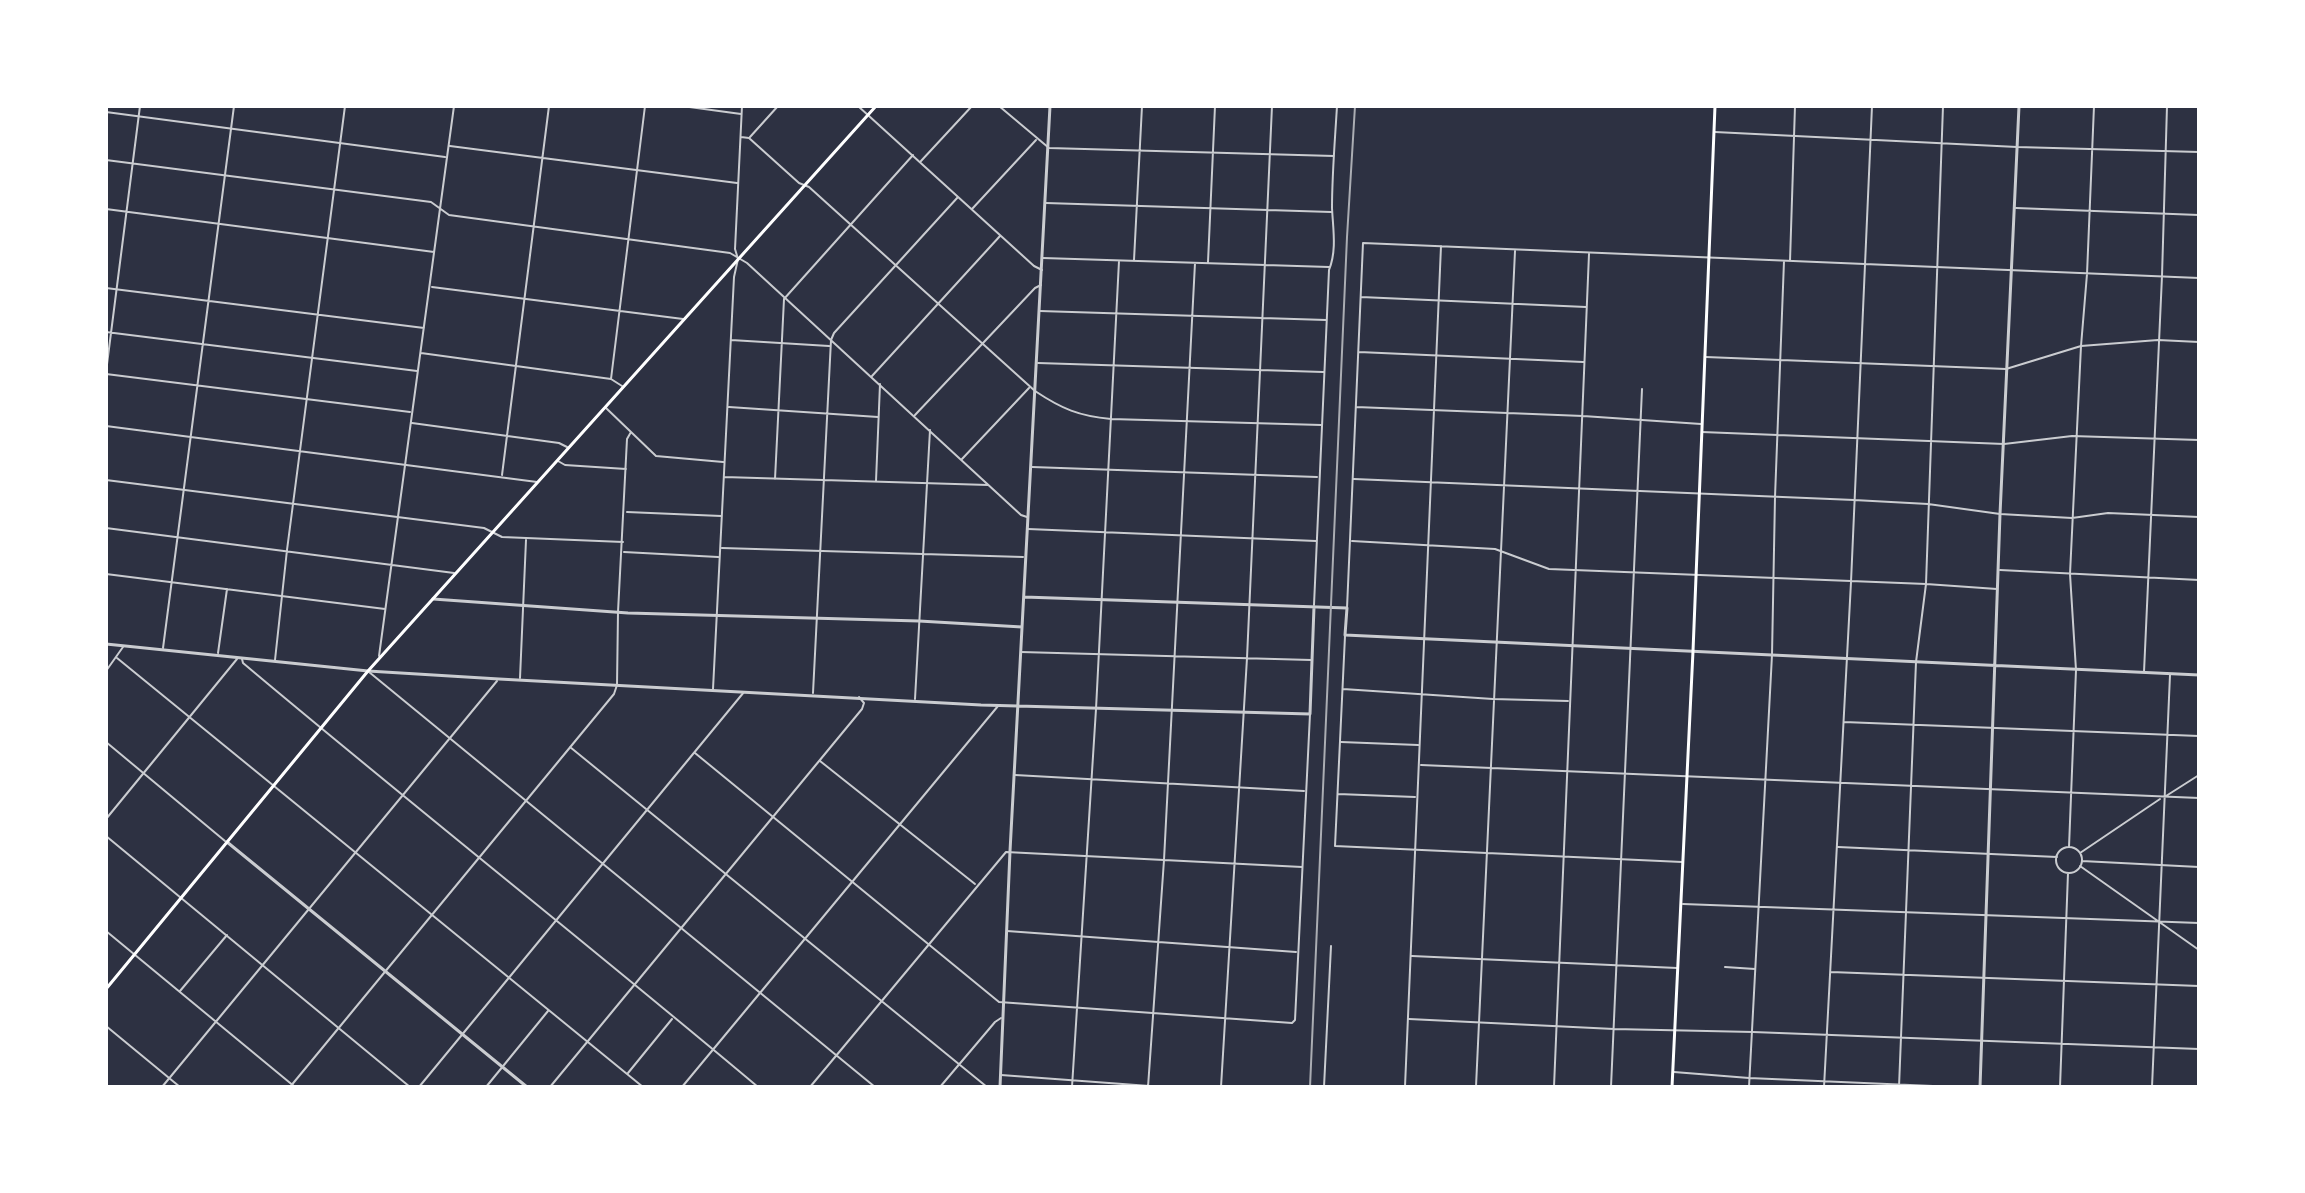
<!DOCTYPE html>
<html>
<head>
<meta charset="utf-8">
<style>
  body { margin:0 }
  #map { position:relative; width:2305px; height:1193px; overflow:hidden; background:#2d3142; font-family:"PT Sans Narrow",sans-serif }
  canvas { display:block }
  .frame { position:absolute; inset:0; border:108px solid #fff; pointer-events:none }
</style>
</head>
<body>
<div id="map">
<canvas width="2305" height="1193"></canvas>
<div class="frame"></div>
</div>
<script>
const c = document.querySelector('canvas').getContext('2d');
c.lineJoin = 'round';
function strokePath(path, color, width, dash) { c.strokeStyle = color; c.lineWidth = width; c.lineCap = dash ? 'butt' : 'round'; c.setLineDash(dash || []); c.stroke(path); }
strokePath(new Path2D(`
  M682,106L741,114
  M858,106L1034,266L1042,270
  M999,106L1049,148L1334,156
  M106,112L445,157
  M1715,132L2017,147L2199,152
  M741,137L749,138L799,183L809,187L1035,391C1062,409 1079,416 1111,419L1321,425
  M750,137L778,106
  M450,146L737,183
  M106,160L431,202L449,215L730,253L747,263L1021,515L1027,517
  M921,161L972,106
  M1046,203L1331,212
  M2016,208L2199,215
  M106,209L434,252
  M972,209L1036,140
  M1043,258L1329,267
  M1134,260L1142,106
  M1790,261L1795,106
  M1208,262L1215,106
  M432,287L683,319
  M106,288L424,328
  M1361,297L1586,307
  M1040,311L1326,320
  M106,332L417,371
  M731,340L829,346
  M1359,352L1583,362
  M421,353L611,379L622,386
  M1706,357L2006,369L2081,346L2158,340L2199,342
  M1038,363L1323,372
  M106,372L140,106
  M106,374L410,412
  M872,376L1000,236
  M611,379L645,106
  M729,407L878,417
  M1356,407L1583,416L1701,424
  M606,408L656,456L723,462
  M915,415L1035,288L1041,285
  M412,423L559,443L567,447
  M106,426L537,482
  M1702,432L2004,444L2072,436L2199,440
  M962,459L1029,388
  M558,461L565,465L626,469
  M1032,467L1317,477
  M502,475L549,106
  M724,477L988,485
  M775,479L784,299L913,155
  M1354,479L1854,500L1928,504L2000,514L2072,518L2108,513L2199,517
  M106,480L484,528L502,537L623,542
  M876,481L880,384
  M627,512L721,516
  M106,528L454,573
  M1028,529L1316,541
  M1352,541L1495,549L1549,569L1926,584L1997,589
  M722,548L1023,557
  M624,552L718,557
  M2000,570L2199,580
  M106,574L385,609
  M1314,605L1329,270C1337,250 1333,229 1332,208C1332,174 1335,140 1337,106
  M1347,608L1363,243L2199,278
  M1345,636L1335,846L1682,862
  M163,648L234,106
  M1021,652L1311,660
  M218,653L227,589
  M379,656L454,106
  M117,658L643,1087
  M242,659L243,663C413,806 588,944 758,1087
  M275,660L287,550L345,106
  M106,671L123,647
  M369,672L875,1087
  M2144,672L2162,276L2167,106
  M520,678L526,540
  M713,689L734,277L738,259L735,249L742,106
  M1343,689L1493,699L1568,701
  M813,693L831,340L834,333L958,197
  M915,699L930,430
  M1844,722L2199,736
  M106,742L225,841
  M1341,742L1418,745
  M570,747L987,1087
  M695,753L999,1002L1292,1023L1295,1020L1310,714
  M820,761L975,884
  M1421,765L2199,798
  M1015,775L1304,791
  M1338,794L1415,797
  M2166,796L2199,775
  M106,819L237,659
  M106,836L410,1087
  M1838,847L2057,857
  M2069,847L2076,670L2070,574L2081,346L2087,274L2094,106
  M2056 860a13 13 0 1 1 26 0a13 13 0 1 1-26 0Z
  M2080,853L2160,799
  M2082,861L2199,867
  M2080,866L2199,950
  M1683,904L2199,923
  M106,931L295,1087
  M1007,931L1296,952
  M1412,956L1677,968
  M1725,967L1755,969
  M1831,972L2199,986
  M180,991L227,935
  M1409,1019L1614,1029L1753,1032L2199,1049
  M106,1026L180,1087
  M1674,1072L1749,1078L1956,1087
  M628,1073L672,1019
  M1001,1075L1163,1087
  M162,1087L497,681
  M290,1087L614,694L617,685L618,612L627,439L631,432
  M419,1087L744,692
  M486,1087L548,1011
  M550,1087L862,709L864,703L859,697
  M682,1087L998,706
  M810,1087L1006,852L1302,867
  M940,1087L995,1022L1001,1018
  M1072,1087L1096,709L1119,261
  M1148,1087L1164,860L1195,263
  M1221,1087L1247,658L1272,106
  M1324,1087L1331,946
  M1405,1087L1441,246
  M1476,1087L1515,251
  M1554,1087L1589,254
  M1611,1087L1642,389
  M1749,1087L1772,655L1775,497L1784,261
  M1824,1087L1851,582L1872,106
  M1899,1087L1916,662L1926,584L1943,106
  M2060,1087L2068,873
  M2152,1087L2170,675`), '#caccd0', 2);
strokePath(new Path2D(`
  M1024,597L1347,608L1345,635L2199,675
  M433,599L628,613L919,621L1022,627
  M106,644L368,671L499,679L981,705L1310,714L1314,607
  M227,842L527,1087
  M1000,1087L1010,851L1050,106
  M1980,1087L2000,514L2019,106`), '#caccd0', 3);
strokePath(new Path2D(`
  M106,989L368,671L876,106
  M1672,1087L1693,651L1715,106`), '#fff', 3);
strokePath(new Path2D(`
  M1310,1087L1347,237L1355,106`), '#abadb3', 2);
</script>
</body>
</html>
